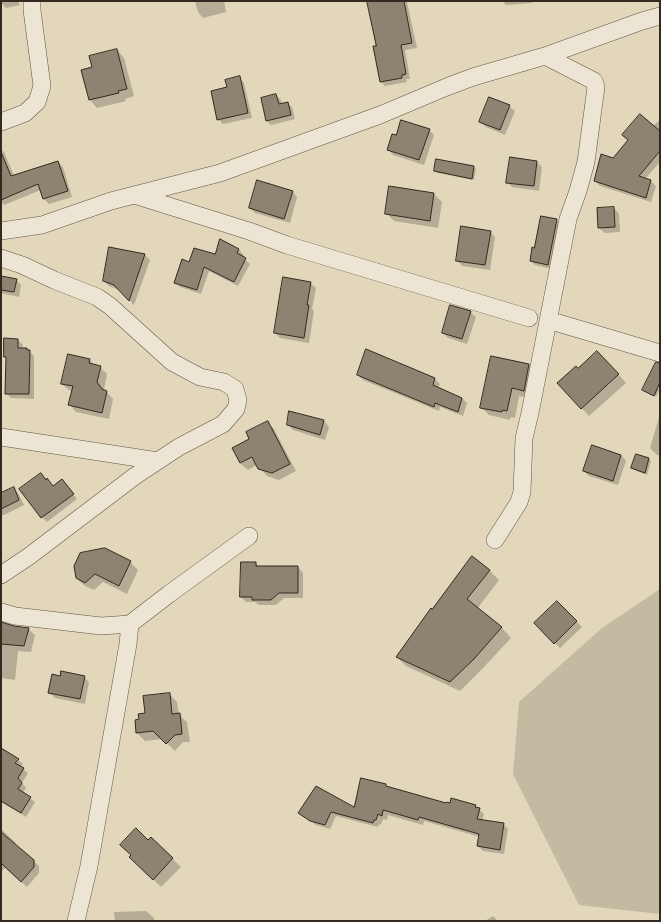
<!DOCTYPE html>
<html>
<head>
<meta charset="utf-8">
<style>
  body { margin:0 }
  #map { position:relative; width:661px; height:922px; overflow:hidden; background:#e2d7bb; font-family:"IM FELL English",serif }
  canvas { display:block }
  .frame { position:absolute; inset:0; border:2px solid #332920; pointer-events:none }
</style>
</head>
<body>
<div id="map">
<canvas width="661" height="922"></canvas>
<div class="frame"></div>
</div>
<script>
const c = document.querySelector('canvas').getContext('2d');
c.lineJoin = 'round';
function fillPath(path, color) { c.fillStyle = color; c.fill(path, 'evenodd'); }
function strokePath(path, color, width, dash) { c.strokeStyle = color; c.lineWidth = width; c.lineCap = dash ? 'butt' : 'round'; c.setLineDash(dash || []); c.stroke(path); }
fillPath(new Path2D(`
  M660,589V914L579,905L513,774L519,702L602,628Z`), '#c4b9a1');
fillPath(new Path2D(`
  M1,1H18L20,5L6,8L1,3Z
  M195,1H224L226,12L203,18L198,12Z
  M368,1L407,2L417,48L405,50L410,79H406L407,82L385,86L380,81L377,47Z
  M502,1H532V3L506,5Z
  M117,50L124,58L134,96L125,99L126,101L97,108L90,100L82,71L94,68Z
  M239,77L244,83L252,118L223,124L218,119L228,88Z
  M276,95L281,100L282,104L287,103L292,107L295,119L271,125L267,121Z
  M509,106L515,111L505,135L486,127L480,122Z
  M660,120V162L645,179L651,181L656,186L651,202L600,186L595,181L613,159Z
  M429,130L434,135L424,165L393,155L388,149L397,136Z
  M1,150L4,152L14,176L58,162L63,167L72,197L49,204L44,199L41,190L4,205L1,202Z
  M537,162L542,167L539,191L512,187L507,182Z
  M474,167L476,169L474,180L437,173L435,171Z
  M390,187L434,194L442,202L438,228L394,221L386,213Z
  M292,191L297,197L290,223L255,213L250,208Z
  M614,208L619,214L620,232L605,233L599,228Z
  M556,220L561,224L552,269L535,265L531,261Z
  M490,232L495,237L490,270L462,266L457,260Z
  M220,241L239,250L244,255L242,257L250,264L238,286L209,271L201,294L180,287L175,283L190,263L215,256Z
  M145,255L150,260L134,305L119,290L109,286L104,281Z
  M1,277L16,280L21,285L19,297L1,293Z
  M310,283L316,288L312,309L314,311L309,343L280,338L275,333Z
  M470,312L476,317L467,344L448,338L443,333Z
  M18,340L23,345L22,349H27L34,356V399L11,398L6,393L7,359L5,356Z
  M367,350L435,379L440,384L438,388L462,398L467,403L463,416L440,407L439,411L363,380L358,375Z
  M492,357L529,365L537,373L532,398L519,396L515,418L511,417L510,420L489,415L481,407Z
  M90,360L95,366L100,367L107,374L104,389L113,399L109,419L76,412L70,405L73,391L69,390L62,384Z
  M605,360L626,383L589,416L559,383L578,370Z
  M660,374V389L656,397L643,390Z
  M659,417L660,455H657L650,448Z
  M324,421L329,427L325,440L293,430L288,424Z
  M267,422L274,429L296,471L279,480L267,476L257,465L248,470L240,463L233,448L250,440Z
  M621,455L626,461L618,485L589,476L584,471Z
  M637,455L649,459L651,461L647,475L634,470L632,468Z
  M47,480L54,487L62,480L77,499L47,522L42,517Z
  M13,488L18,493L24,505L4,515H1V494Z
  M130,562L138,570L127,594L103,582L94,590L85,586L76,578Z
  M256,563L259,567H298L303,573V598H284L276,605H259L255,602H246L241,597Z
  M489,570L499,580L477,609L502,628L511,638L483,668L460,691L406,666L397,657L432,611Z
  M557,602L582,627L560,648L535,623Z
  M1,623L14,627L28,629L35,635L31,652L18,651L15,680L1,678Z
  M84,677L89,682L85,704L55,698L49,692Z
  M169,694L177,702L179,715L187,722L190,742H183L175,751L162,739L145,741L137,733L140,720Z
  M1,759L18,760L23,764L20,767L28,773L22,783L26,788L23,793L35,802L26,817L1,802Z
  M386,785L388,787L447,804L475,806L484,814L482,821L503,824L508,829L504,854L483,851L478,846L480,837L424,821L423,825L388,815L387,820L383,819L381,825L379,824L378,827L336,816L330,829L316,825L300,812L355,808Z
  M1,829L16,843L14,844L39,866V873L27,887L5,868L1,872Z
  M151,838L181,867L161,887L130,857Z
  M146,911L154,918V921H115L114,912Z
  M493,916L498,921H485Z`), '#0003');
const building = new Path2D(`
  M367,1H404L412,43L401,45L406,74L402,75V78L380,82L373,46H376Z
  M117,49L127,89L118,91L119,93L89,100L81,70L92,67L89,56Z
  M240,76L248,113L217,120L211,91L227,87L225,80Z
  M276,94L279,104L288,102L291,115L266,121L261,98Z
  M489,97L510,105L500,130L479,122Z
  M640,114L660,131V151L639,176L651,180L646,198L594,181L601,154L613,158L628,140L622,135Z
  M401,120L430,129L419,160L387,150L392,134L396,135Z
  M1,152L11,176L58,161L68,191L43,199L38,184L1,200Z
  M510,157L537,161L534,186L506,183Z
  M436,159L474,166L472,179L434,171Z
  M257,180L293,191L284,219L249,208Z
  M389,186L434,193L430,221L385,214Z
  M614,207L615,227L598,228L597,208Z
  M541,216L557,219L548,265L530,261L532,247L534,248Z
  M461,226L491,231L485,265L456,261Z
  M220,239L239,249L237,253L246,258L234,282L204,267L197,290L174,283L182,259L189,262L194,248L215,254Z
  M109,247L145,254L129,301L114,285L103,281Z
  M1,276L17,279L14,292L1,290Z
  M283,277L311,282L307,305H309L304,338L274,333Z
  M450,305L471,311L462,339L442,333Z
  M4,338L18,339V348H27V350H30L29,394H5L6,357H4Z
  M366,349L435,378L433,385L462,398L458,412L435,403L434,407L357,375Z
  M597,351L619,374L581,409L557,383L576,366L578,368Z
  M68,354L90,359L89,363L101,366L97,382L102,389L107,391L102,413L68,405L73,386L61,384Z
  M491,356L529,364L524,391L512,388L507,411L503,410L502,412L480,408Z
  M656,362L660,363V382L654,396L642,390Z
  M289,411L324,420L320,435L287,425Z
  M268,421L290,464L272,473L258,469L252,457L240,463L232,448L249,439L246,432Z
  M592,445L621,455L613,481L583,471Z
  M636,454L649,458L645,473L631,468Z
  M41,473L46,480L47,478L53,486L62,479L74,494L41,518L19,489Z
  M14,487L19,500L1,509V493Z
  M105,548L131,561L119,586L95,574L85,583L76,578L74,566L80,553Z
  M472,556L490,570L467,599L502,627L474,659L450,682L396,657L431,608L432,609Z
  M241,562H256V566H298V593H279L271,600H252V597H240Z
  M557,601L577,621L554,644L534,623Z
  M1,622L14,626L29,628L24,646L1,644Z
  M61,671L85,676L80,699L48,693L52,674L60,676Z
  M170,693L172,714L180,713L182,734L175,735L166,744L153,731L136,733L135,720L139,719L138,714L145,713L143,696Z
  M1,748L19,759L15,763L24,768L18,778L22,783L18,789L31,797L21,813L1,801Z
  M361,778L386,784V786L446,803L447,802L450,803L451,798L476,805L475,807L480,808L477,819L504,823L500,850L477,846L479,834L419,817L418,820L383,810L382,816L378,814L376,820H374L373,823L331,812L325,825L310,821L298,813L316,786L354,807Z
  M136,828L148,840L151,837L173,858L153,880L129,857L131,855L120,845Z
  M1,832L34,860V867L21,882L1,863Z`);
fillPath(building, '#8e8371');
strokePath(building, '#332920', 1);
const minor = new Path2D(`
  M1,122L25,113L37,102L42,86L32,10V1
  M134,195L249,231L287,245L529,318
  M1,231L42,225L111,201L220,173L380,115L449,86L473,77L545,56L642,21L660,16
  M1,258L22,265L54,280L97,297L110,306L172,362L200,377L224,382L235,389L238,400L236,409L223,424L179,447L135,476L28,557L1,575
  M548,320L660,353
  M1,437L158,461
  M495,540L519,502L522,492L524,438L530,413L568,219L578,191L586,162L596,87L594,81L545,56
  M1,612L15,616L101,626L130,624L128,644L89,866L76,921
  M130,624L169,594L249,536`);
strokePath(minor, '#5f5447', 18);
strokePath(minor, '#ece5d3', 17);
</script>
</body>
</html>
